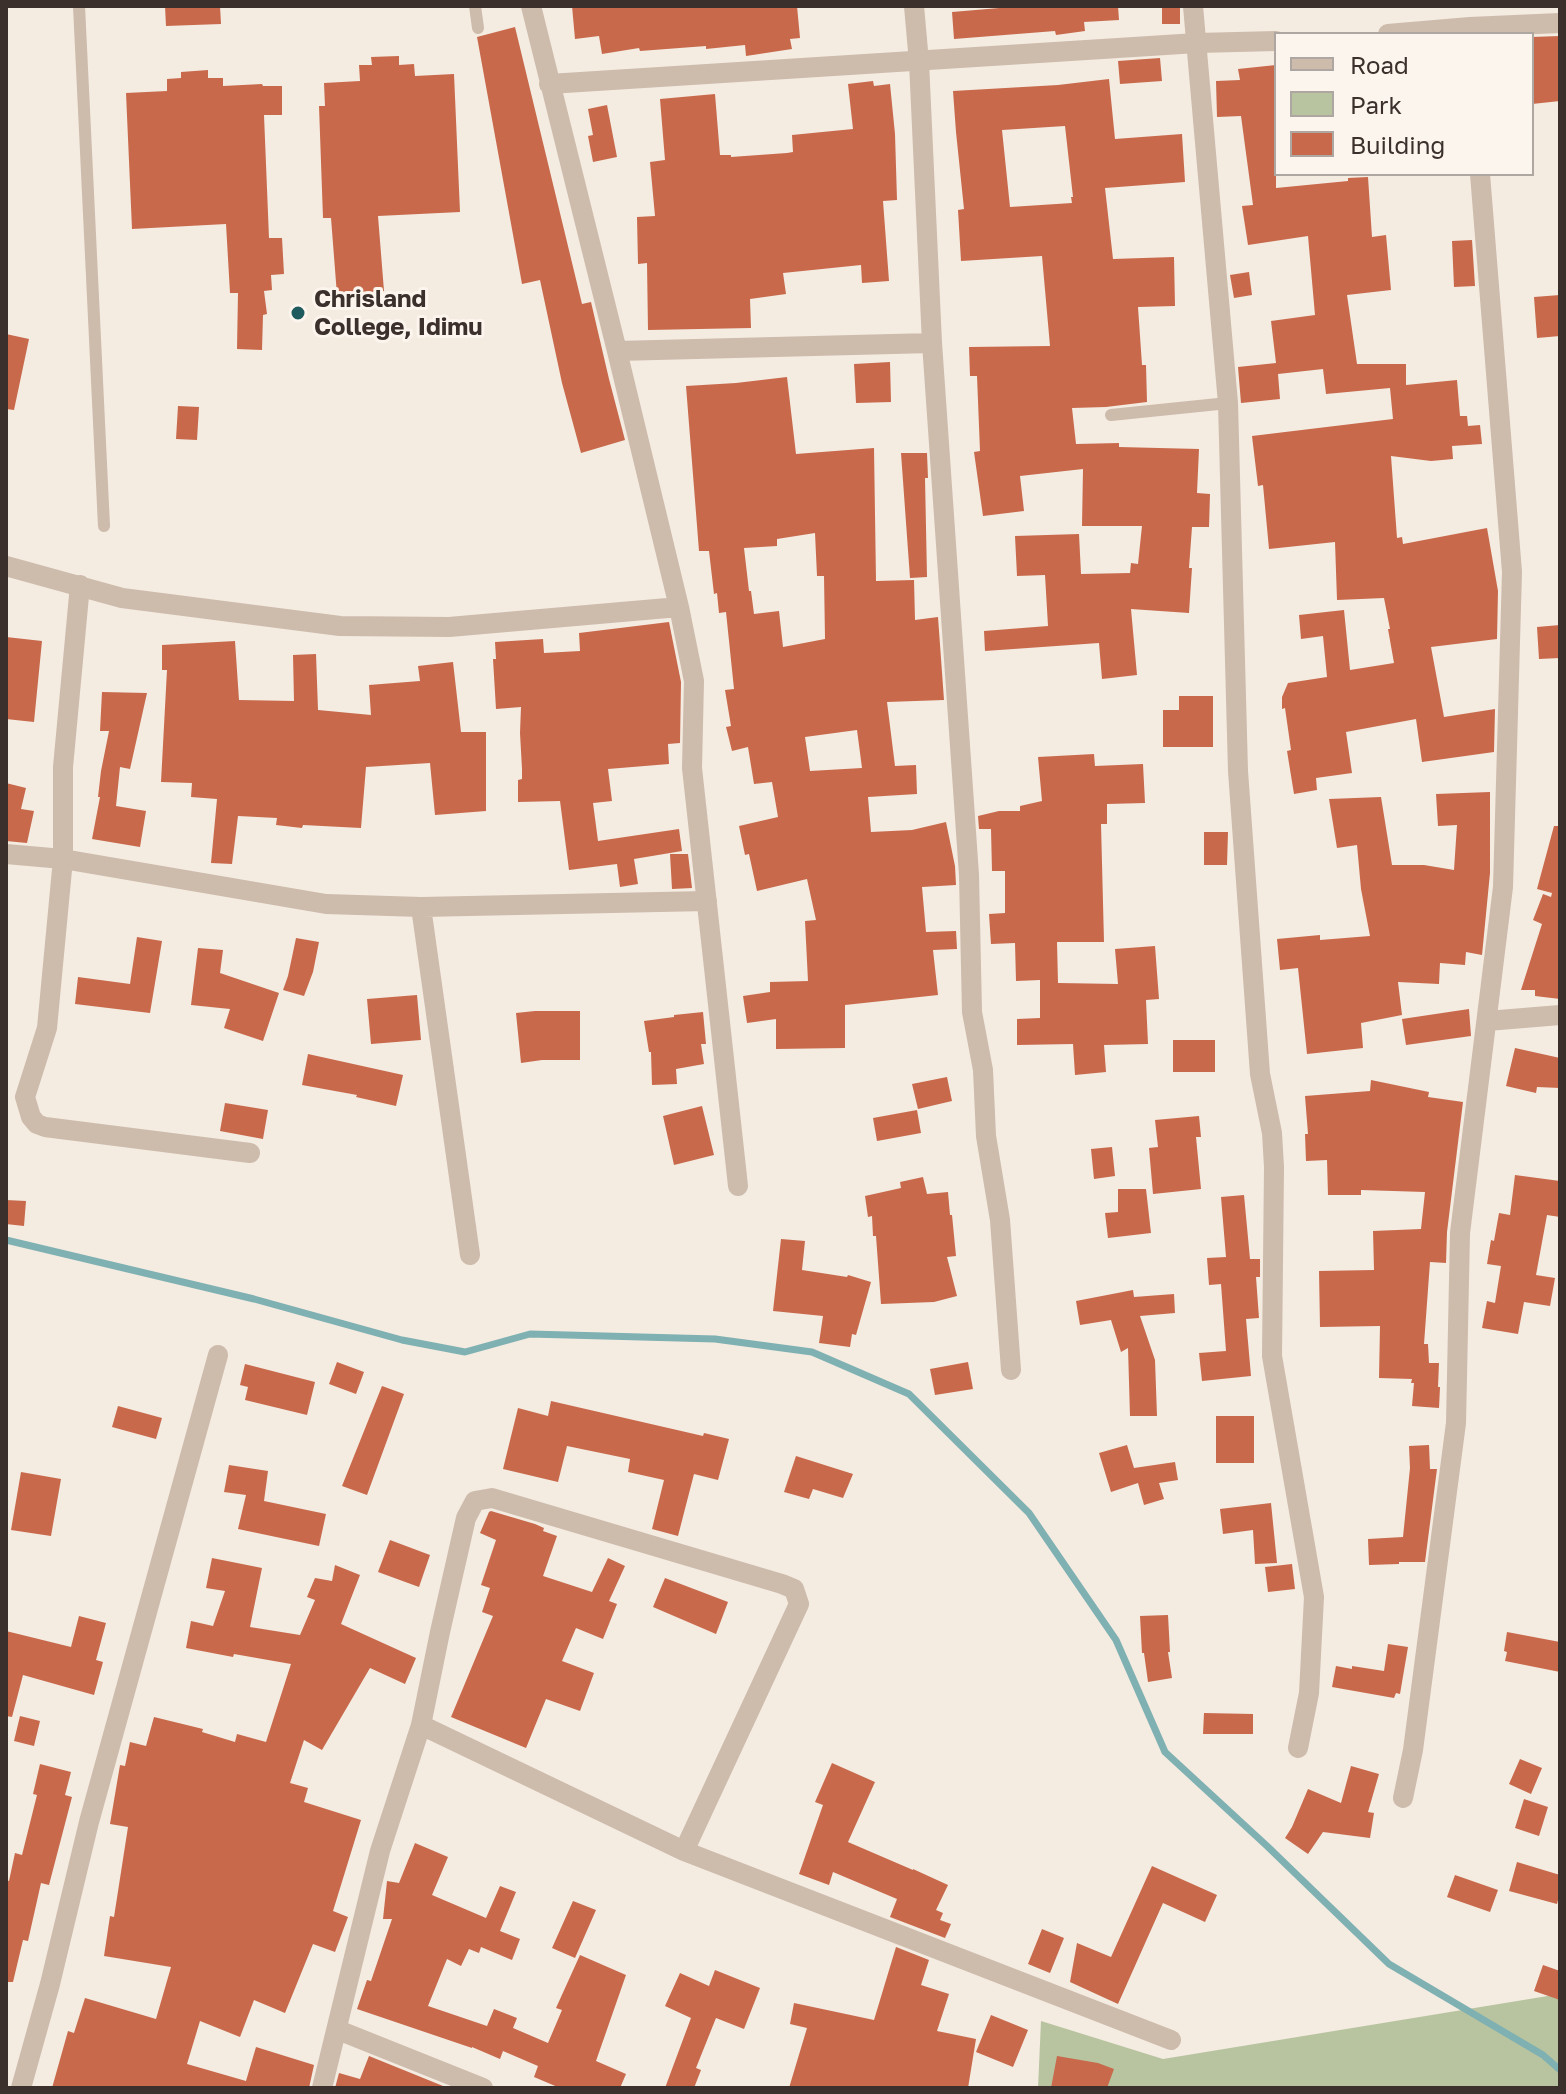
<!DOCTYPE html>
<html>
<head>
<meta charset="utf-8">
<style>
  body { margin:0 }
  #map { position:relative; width:1566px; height:2094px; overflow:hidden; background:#f4ebe1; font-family:"Golos Text",sans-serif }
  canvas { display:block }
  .frame { position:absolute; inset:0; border:8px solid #3b302b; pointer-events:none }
  .legend { position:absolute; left:1274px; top:32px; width:260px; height:144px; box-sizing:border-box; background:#fbf5ee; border:2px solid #aea6a0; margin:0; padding:10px 14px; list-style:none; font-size:24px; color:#3b302b }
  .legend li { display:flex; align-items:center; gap:16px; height:40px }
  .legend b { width:40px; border:2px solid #aea6a0 }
</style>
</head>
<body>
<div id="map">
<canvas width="1566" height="2094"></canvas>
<div class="frame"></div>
<ul class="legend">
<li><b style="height:10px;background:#cdbbac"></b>Road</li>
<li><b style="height:22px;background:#b8c4a0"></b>Park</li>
<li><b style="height:22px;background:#c8694b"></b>Building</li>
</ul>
</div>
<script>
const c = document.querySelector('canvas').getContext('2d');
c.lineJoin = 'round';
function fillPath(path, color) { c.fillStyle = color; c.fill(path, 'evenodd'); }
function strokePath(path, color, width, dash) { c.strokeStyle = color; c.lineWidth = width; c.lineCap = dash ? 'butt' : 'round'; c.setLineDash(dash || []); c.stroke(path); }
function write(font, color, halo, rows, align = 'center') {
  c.font = font + ' "Golos Text",sans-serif'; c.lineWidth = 6; c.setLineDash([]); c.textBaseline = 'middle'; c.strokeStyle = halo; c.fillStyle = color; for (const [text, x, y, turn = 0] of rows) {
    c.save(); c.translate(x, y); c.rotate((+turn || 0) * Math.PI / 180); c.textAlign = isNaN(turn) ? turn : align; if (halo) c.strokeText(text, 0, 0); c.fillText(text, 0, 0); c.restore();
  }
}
fillPath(new Path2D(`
  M1560,1994V2088H1038L1041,2021L1163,2059Z`), '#b8c4a0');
strokePath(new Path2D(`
  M6,1240L254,1299L402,1340L465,1352L530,1334L715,1339L812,1352L909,1394L1029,1513L1116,1640L1165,1752L1267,1846L1389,1964L1543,2055L1560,2070`), '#7fb0b2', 7);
fillPath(new Path2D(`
  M165,6H220L221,24L166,26Z
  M572,6H797L800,38L790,39L792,49L746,56L745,45L706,49V46L640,51L639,48L602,54L599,36L575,39Z
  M1023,6H1118L1119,20L1084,22L1085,31L1056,35L1055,31L954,39L952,12Z
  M1162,6H1180V24H1162Z
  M515,27L582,304L591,302L609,379L625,440L581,453L562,383L540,280L522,284L477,37Z
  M1560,36V101L1532,104V37Z
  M399,56V65L414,64L415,76L454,74L460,212L378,216L384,291L337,295L331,218H323L319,106H325L324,83L360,81L359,65H372L371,57Z
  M1160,58L1162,81L1120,84L1118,61Z
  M1276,65V188L1348,181V178L1368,177L1372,237L1386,235L1391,290L1347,295L1357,364H1406V385L1457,380L1460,416H1467L1468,426L1480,425L1482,444L1452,446L1453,459L1431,461L1391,456L1397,538L1402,537L1403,544L1487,528L1498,591L1497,639L1431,647L1444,717L1495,709L1494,752L1422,762L1416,719L1346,732L1352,773L1316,778L1317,790L1294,794L1287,751L1291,750L1285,708L1282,709V697L1288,683L1327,677L1323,636L1301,639L1299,615L1344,610L1350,670L1394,663L1388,629H1390L1384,598L1337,600L1335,542L1269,549L1263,485L1258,486L1252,436L1393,419L1390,388L1326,394L1323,369L1278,374L1280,399L1241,403L1238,367L1276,363L1271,321L1315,315L1308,236L1248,245L1242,206L1253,205L1241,116L1217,117L1216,81L1240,80L1238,69Z
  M208,70V78H223V86L262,84L263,86H282V115H264L269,238H282L284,274L271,275L272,290L264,291L267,314L263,315L262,350L237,349L238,293H230L226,224L132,229L126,93L167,91V79L181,78V72Z
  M1109,79L1115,139L1182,134L1185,182L1105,188L1113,259L1174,257L1175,306L1138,307L1142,365H1146L1147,402L1106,407L1072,408L1076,444L1119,443V447L1199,449L1197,493L1210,494L1209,527H1192L1189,568H1192L1189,613L1131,609L1137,675L1102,679L1099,643L985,651L984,631L1048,626L1045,575L1017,576L1015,536L1079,534L1081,574L1130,573L1131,563L1138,564L1142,526H1082L1083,469L1020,476L1024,511L983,516L974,452L980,451L977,376H970L969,347L1050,346L1042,256L961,261L958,210L964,209L956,132L953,91L1058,85ZM1065,126L1073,197H1071L1072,203L1010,207L1002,130Z
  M873,81L874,86L890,84L895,134L897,200L883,201L889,281L862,283L861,265L783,273L786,294L750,299L751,328L648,330L647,263L638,264L637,217L655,216L650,162L665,160L660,99L715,94L720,155H731V157L787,153L793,152L792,135L853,129L848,84Z
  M607,105L617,157L593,162L588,136L593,135L588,109Z
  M1472,240L1475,286L1454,287L1452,241Z
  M1249,272L1252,295L1234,298L1230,275Z
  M1560,295V336L1537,338L1534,297Z
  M6,334L29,339L14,410L6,409Z
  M890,362L891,402L856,403L854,364Z
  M787,377L796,454L874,448L876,581L914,580L915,620L938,617L944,700L887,702L895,766L916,765L917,794L868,797L871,832L912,830L946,822L955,866L956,885L922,887L926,932L956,931L957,949L933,950L938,995L845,1005V1048L776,1049V1019L747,1023L743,996L770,992V982L808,981L805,921L816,920L807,879L757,891L749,854L745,855L739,826L778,817L772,782L754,784L748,747L732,751L726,727L731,726L725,690L734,689L726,612L719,613L717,593L714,594L709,551H699L686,386L736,383ZM815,533L817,576H824L825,639L783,647L779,611L754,614L751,591H749L744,548L777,546V539ZM857,730L862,768L810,771L805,737Z
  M178,406L199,407L197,440L176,439Z
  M901,453H927L928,478H925L927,577L910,578Z
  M669,622L681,682L680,743L668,744L669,764L608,769L612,801L593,803L598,841L679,829L682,851L634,859L638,884L620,887L617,864L569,870L560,801L518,802V780L522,779V769L520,733L521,707L496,709L493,659H496L495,642L543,639L544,653L580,651L579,633Z
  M1560,625V658L1539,659L1537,627Z
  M6,637L42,641L34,722L6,719Z
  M235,641L239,700L294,701L293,655L316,654L318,710L371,715L369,685L420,681L418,666L453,662L461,732H486V811L435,815L430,763L366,767L361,828L303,825L302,828L276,825L277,818L238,816L232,864L211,863L217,799L191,797L192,783L161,782L167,670H162V645Z
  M102,692L147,693L130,769L120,767L116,806L146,811L140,847L92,839L100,797H98L101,771L109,731H100Z
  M1179,696H1213V747H1163V710H1179Z
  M1094,754L1095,766L1143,764L1145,803L1107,804V824H1101L1104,942H1057L1058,983L1118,984L1115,949L1155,946L1159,999L1146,1000L1148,1044L1104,1045L1106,1072L1075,1075L1073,1044L1017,1045V1019L1040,1018V980L1016,981L1015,943L991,944L989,914L1005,913V871H992L991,829H979L978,816L999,811H1020V806L1042,801L1038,757Z
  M6,783L26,788L21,809L34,811L27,843L6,841Z
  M1490,792V873L1482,955L1466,952L1465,965L1440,963L1439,984L1398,982L1402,1015L1361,1023L1363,1048L1307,1054L1298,968L1280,970L1277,939L1320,935V940L1370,936L1361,889L1357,845L1337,848L1329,799L1381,797L1392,865H1424L1454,870L1457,825L1438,826L1436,794Z
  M1554,826H1560V999L1535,996V990H1521L1542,924L1533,920L1543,894L1551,897L1552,893L1537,889Z
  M1204,832H1228L1227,865H1204Z
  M670,854H688L692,888L672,889Z
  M137,937L162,941L150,1013L75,1004L78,977L130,984Z
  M296,938L319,942L313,972L304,996L283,990L288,976Z
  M198,948L223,950L220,973L279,993L263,1041L224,1028L230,1009L191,1005Z
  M417,995L421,1040L371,1044L367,999Z
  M1469,1009L1471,1036L1406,1045L1402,1019Z
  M535,1011H580V1060H542L521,1063L516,1013Z
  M703,1012L706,1044H701L704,1064L676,1069L677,1084L652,1085L651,1052H649L644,1021L674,1017V1015Z
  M1173,1040H1215V1072H1173Z
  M1515,1048L1560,1058V1088L1537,1087L1536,1093L1506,1086Z
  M308,1054L403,1075L396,1106L356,1097L357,1095L302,1085Z
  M947,1077L952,1101L918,1109L912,1084Z
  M1371,1080L1429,1092L1428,1097L1463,1102L1447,1232L1446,1263L1430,1262L1424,1344H1428L1429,1363H1439L1438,1387H1440L1439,1408L1412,1406L1414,1383H1411L1412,1379L1379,1378L1380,1326L1320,1327L1319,1271L1374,1270L1373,1231L1421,1229L1425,1192L1361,1190V1195H1328L1327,1160L1306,1161L1305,1134H1308L1305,1096L1370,1091Z
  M225,1103L268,1110L263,1139L220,1131Z
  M702,1106L714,1155L674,1165L663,1116Z
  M917,1110L921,1133L877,1141L873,1118Z
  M1199,1116L1201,1137H1196L1201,1189L1153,1194L1149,1148L1158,1147L1155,1120Z
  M1112,1147L1115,1176L1094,1179L1091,1149Z
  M1515,1175L1560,1181V1217L1547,1215L1536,1275L1555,1278L1550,1306L1524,1302L1518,1334L1482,1328L1487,1301L1495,1303L1501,1266L1487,1264L1491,1240L1494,1241L1499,1213L1510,1215Z
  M923,1177L927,1194L948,1192L950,1215H952L956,1256L947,1257L957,1296L934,1302L881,1304L876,1236H873L872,1216L868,1217L865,1196L901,1188L900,1182Z
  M1118,1189H1146L1151,1233L1108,1238L1105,1213L1118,1212Z
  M1244,1195L1250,1259H1260V1277H1256L1259,1318L1246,1319L1251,1376L1202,1381L1199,1353L1226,1351L1221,1284L1209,1285L1207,1258L1226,1257L1221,1197Z
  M6,1200L26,1201L24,1226L6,1224Z
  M781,1239L805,1241L802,1270L847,1277L848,1275L871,1282L856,1335L852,1334L850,1347L819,1343L823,1316L773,1311Z
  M1133,1290L1134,1297L1174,1294L1175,1313L1140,1316L1155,1360L1157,1416H1130L1128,1348L1121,1352L1111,1320L1080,1325L1076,1301Z
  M337,1362L364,1372L356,1394L329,1384Z
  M968,1362L973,1389L935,1395L930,1369Z
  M245,1364L315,1382L307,1415L245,1400L248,1387L240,1385Z
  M382,1386L404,1394L367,1495L342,1486Z
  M551,1401L703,1436L704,1433L729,1439L718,1480L694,1474L678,1536L652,1529L664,1480L628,1472L630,1459L567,1446L558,1482L503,1469L518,1408L548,1416Z
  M118,1406L162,1418L156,1439L112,1427Z
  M1216,1416H1254V1463H1216Z
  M1127,1445L1134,1468L1175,1462L1178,1480L1159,1483L1164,1499L1144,1505L1138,1483L1111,1492L1099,1453Z
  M1429,1445L1430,1469H1437L1425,1562H1399V1564L1369,1565L1368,1539L1403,1537L1410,1468L1409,1446Z
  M796,1456L853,1474L843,1498L813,1489L809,1499L784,1492Z
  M229,1465L268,1471L264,1501L326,1514L319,1546L238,1529L246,1495L224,1492Z
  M21,1472L61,1479L51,1536L11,1530Z
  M1271,1503L1277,1563L1255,1564L1253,1530L1223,1534L1220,1509Z
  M491,1511L535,1524L544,1528L543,1531L557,1536L543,1576L592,1592L608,1558L625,1566L609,1601L617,1604L603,1639L576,1628L562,1661L594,1673L580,1711L546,1699L526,1748L451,1717L493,1616L482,1612L490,1588L481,1585L496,1540L480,1533L489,1512Z
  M390,1540L430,1555L419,1587L378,1572Z
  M212,1558L262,1568L250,1627L300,1635L315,1600L307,1597L315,1578L332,1581L335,1565L360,1575L341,1624L416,1658L405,1684L370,1668L322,1750L304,1740L290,1783L308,1788L304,1802L361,1820L333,1911L348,1917L335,1952L313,1944L285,2013L254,2000L240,2037L200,2021L187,2064L246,2081L256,2047L314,2065L309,2088H52L68,2031L74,2033L85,1998L156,2019L171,1967L104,1956L110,1916L114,1917L128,1827L110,1824L120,1765L125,1766L130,1742L146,1746L154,1717L203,1729L202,1732L235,1742L237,1734L266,1742L291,1664L234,1654L233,1657L186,1648L191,1621L213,1626L225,1591L206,1588Z
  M1292,1564L1295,1589L1268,1592L1265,1567Z
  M665,1578L728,1602L716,1634L653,1607Z
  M1168,1615L1170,1652H1168L1172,1678L1148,1682L1144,1653H1142L1140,1616Z
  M79,1616L106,1623L96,1660L103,1662L94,1695L23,1675L12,1717L6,1716V1631L71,1647Z
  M1507,1632L1560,1642V1672L1505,1661L1507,1652L1504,1651Z
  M1388,1644L1408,1647L1400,1694L1396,1693L1394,1698L1332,1687L1336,1666L1352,1669V1666L1384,1671Z
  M1204,1713L1253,1714V1734H1203Z
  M20,1716L40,1721L34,1746L14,1741Z
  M1520,1759L1542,1768L1531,1794L1509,1784Z
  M832,1763L875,1782L848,1842L913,1870V1869L948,1885L936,1910L943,1913L940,1920L951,1924L945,1938L890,1917L897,1899L833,1872L829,1885L799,1874L823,1805L815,1802Z
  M40,1764L71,1772L65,1795L72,1797L49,1885L41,1883L28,1941L23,1940L13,1982H6V1880L9,1881L15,1853L22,1855L37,1795L33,1794Z
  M1351,1766L1379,1774L1368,1812L1374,1813L1370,1838L1323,1832L1308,1854L1285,1838L1292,1827L1308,1789L1341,1803Z
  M1524,1799L1548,1807L1539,1836L1515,1828Z
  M415,1843L448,1857L432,1895L486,1918L500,1886L516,1892L500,1931L520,1939L512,1960L481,1947L479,1953L469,1949L461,1966L447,1959L428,2006L487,2026L494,2009L517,2018L513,2028L548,2043L562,2010L556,2008L580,1955L626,1975L596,2061L626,2074L620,2088H560L534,2077L538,2066L503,2051L500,2059L472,2047V2048L357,2009L367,1980L371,1981L392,1919H383L387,1881L399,1883Z
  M1517,1862L1560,1875V1892L1557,1904L1509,1891Z
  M1152,1866L1217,1895L1205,1922L1163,1903L1118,2004L1070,1982L1077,1943L1111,1957Z
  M1455,1875L1498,1890L1490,1912L1447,1897Z
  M573,1901L596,1910L575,1958L552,1948Z
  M1042,1929L1064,1938L1050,1973L1028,1964Z
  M896,1947L929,1960L921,1985L949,1994L937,2031L976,2039L968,2088H789L807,2028L790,2024L794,2003L874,2020Z
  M1543,1965L1560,1971V2000L1534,1991Z
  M715,1970L760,1988L744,2029L716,2018L696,2068L701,2070L694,2088H665L691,2018L665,2006L680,1973L709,1986Z
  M991,2015L1028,2030L1013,2067L976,2052Z
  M369,2056L448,2088H335L339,2073L360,2079Z
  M1057,2056L1098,2063L1114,2069L1107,2088H1051Z`), '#c8694b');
strokePath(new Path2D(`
  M79,6L104,526
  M475,6L478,28
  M1111,415L1228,403`), '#cdbbac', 12);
strokePath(new Path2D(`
  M531,6L617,351L679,607L694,681L692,768L738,1186
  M914,6L919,62L932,343L969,875L972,1012L983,1070L986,1136L1000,1220L1011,1370
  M1193,6L1228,403L1238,771L1260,1074L1272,1133L1274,1167L1272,1356L1314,1597L1309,1693L1298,1748
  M1388,34L1470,27L1560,23
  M549,84L1197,43L1276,41
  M617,351L932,343
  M6,566L122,598L340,626L449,627L679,607
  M80,585L63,767V859L47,1028L25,1097L31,1117L37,1124L45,1127L250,1153
  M6,854L63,859L326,904L421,907L707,901
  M421,907L470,1255
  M1487,1021L1560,1015
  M421,1725L684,1851L1171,2040
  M1403,1798L1413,1750L1456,1423L1460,1233L1503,887L1512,572L1480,174
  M338,2030L483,2088
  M21,2088L50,1984L89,1822L218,1355
  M322,2088L380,1851L421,1725L440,1632L466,1518L475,1501L492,1498L782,1584L794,1589L799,1604L684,1851`), '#cdbbac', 20);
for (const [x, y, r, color] of [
  [298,313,8,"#1f5a5e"]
]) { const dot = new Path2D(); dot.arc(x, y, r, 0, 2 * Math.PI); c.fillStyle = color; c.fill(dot); strokePath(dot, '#fbf5ee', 3); }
write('bold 24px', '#3b302b', '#fbf5ee', [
  ["Chrisland",314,299],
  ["College, Idimu",314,327]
], 'left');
</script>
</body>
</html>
